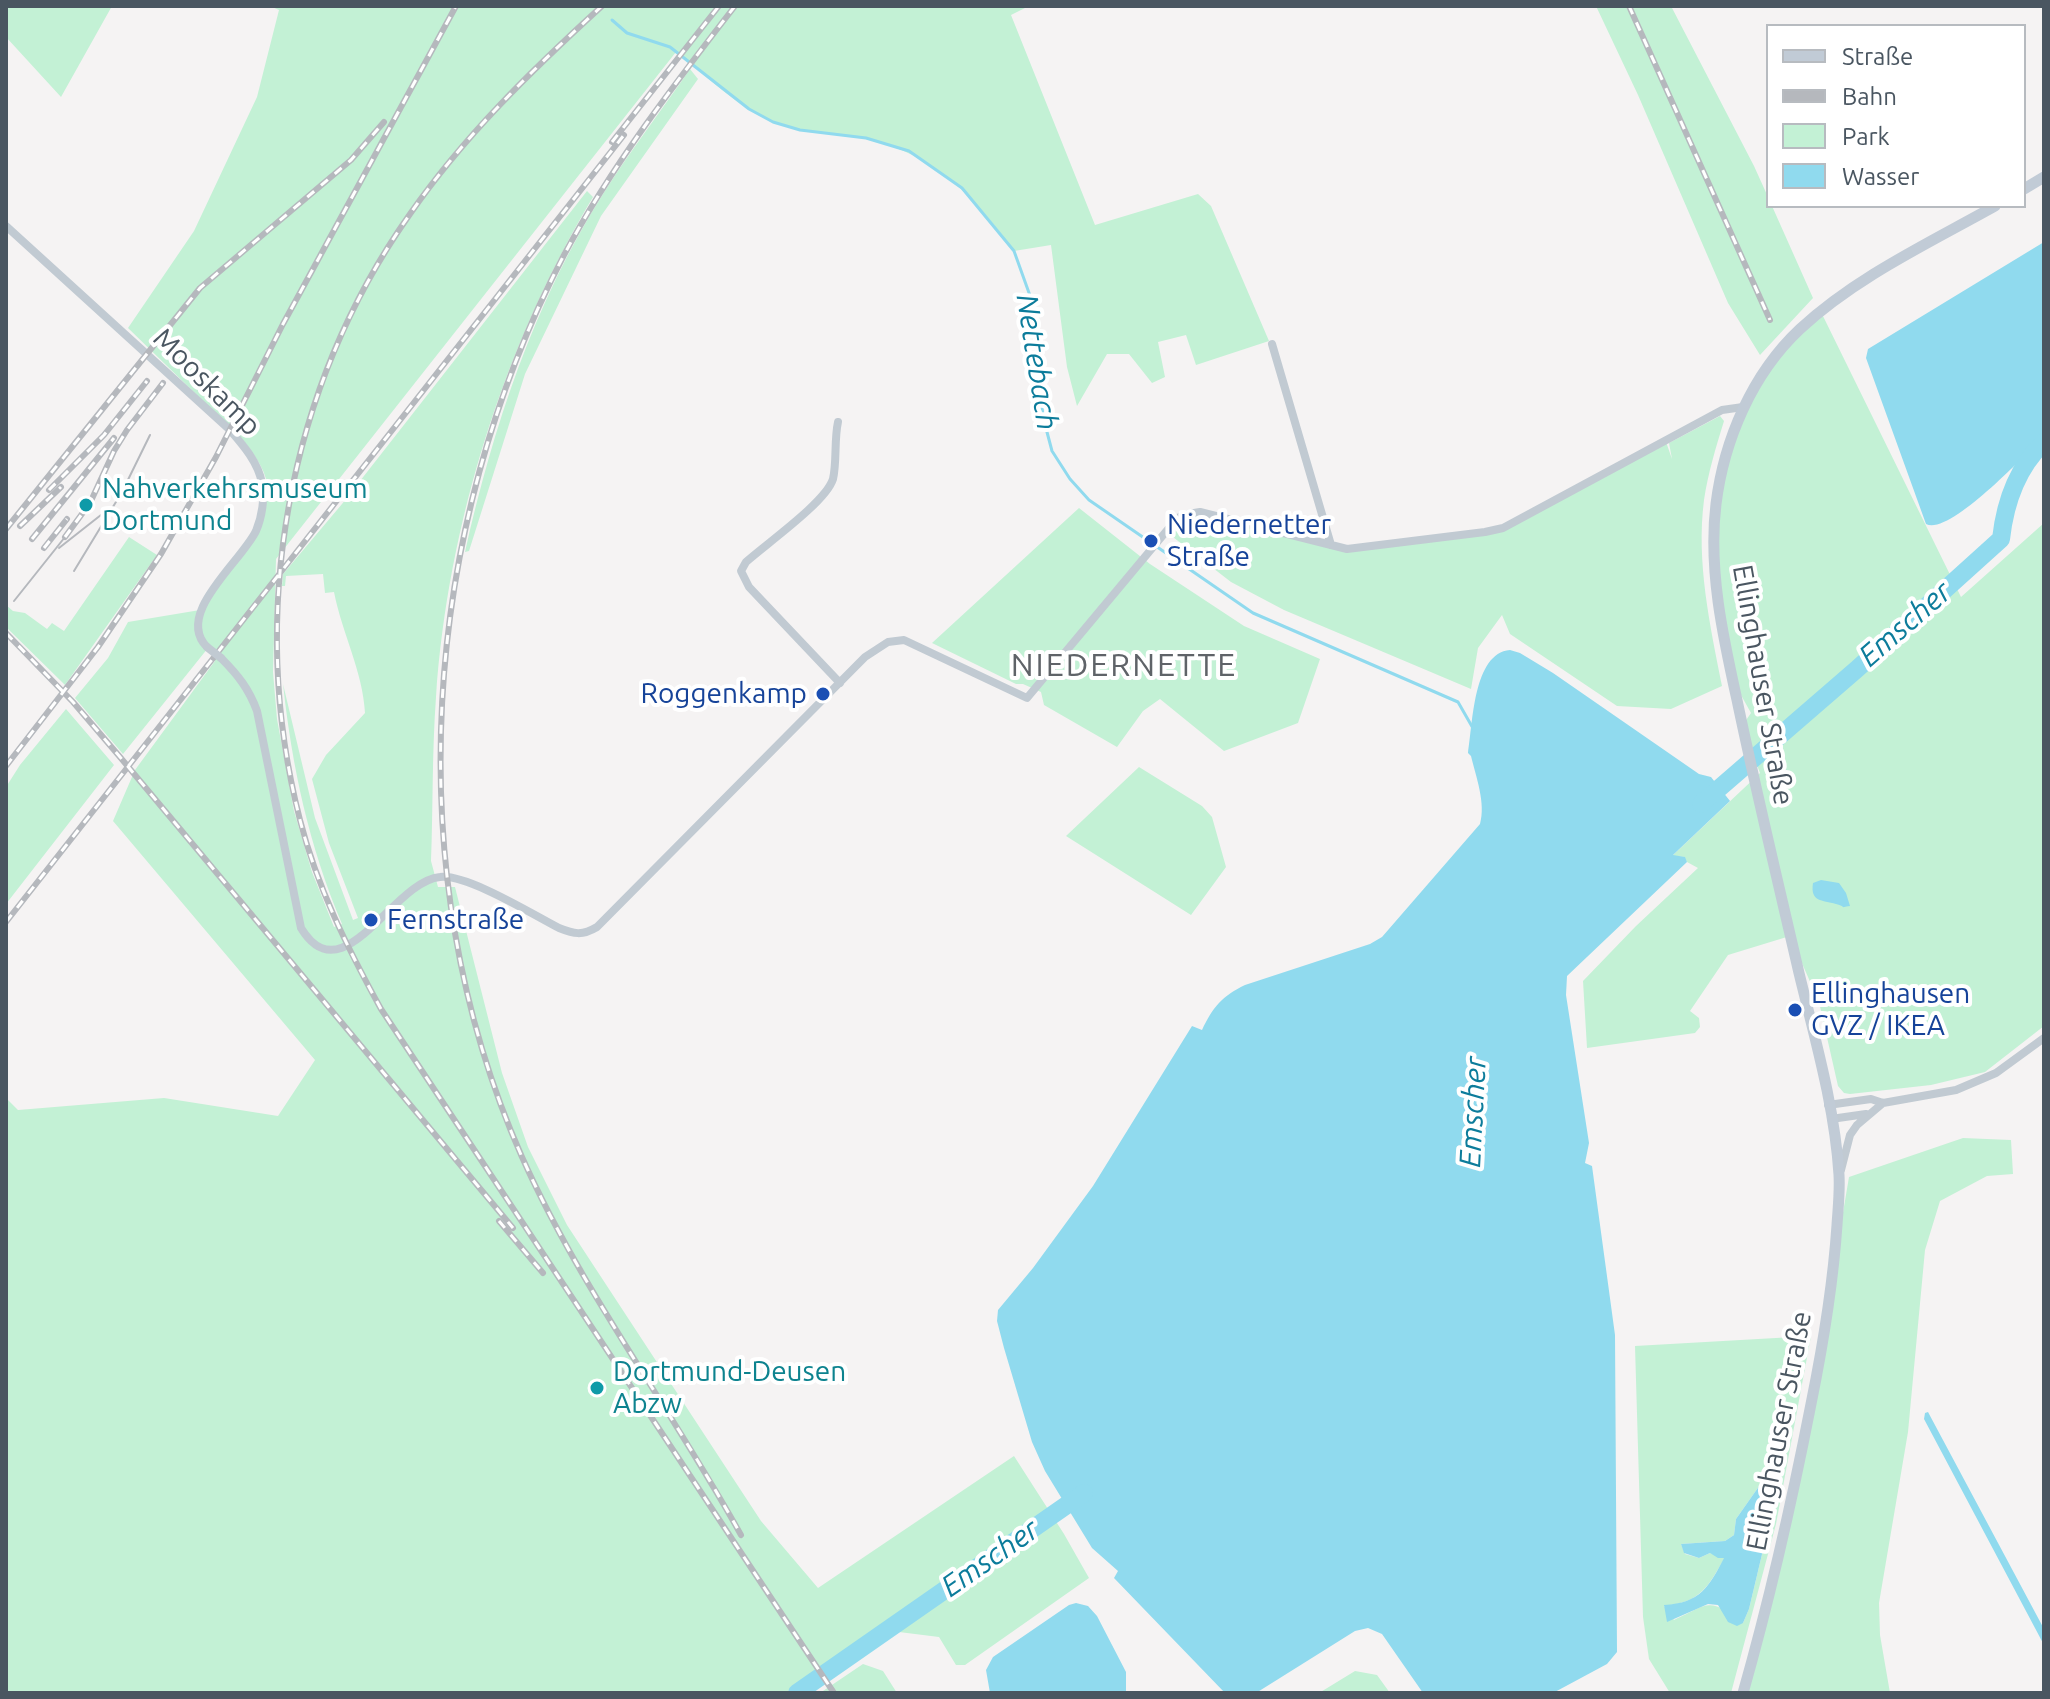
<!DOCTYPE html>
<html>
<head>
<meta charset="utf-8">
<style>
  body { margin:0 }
  #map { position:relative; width:2050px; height:1699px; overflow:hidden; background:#f5f3f3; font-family:Ubuntu,sans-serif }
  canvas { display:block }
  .frame { position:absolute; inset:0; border:8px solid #4a5661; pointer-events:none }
  .legend { position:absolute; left:1766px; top:24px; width:260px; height:184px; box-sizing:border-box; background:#fff; border:2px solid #b7bbc0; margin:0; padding:10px 14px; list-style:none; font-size:24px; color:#4a5661 }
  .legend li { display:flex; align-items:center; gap:16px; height:40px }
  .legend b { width:40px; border:2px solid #b7bbc0 }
</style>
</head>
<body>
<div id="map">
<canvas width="2050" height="1699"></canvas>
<div class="frame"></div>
<ul class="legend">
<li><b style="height:10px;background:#c1cbd6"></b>Straße</li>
<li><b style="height:10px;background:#b5b8bd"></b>Bahn</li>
<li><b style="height:22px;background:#c3f1d5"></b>Park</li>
<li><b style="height:22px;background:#90daee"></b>Wasser</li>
</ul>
</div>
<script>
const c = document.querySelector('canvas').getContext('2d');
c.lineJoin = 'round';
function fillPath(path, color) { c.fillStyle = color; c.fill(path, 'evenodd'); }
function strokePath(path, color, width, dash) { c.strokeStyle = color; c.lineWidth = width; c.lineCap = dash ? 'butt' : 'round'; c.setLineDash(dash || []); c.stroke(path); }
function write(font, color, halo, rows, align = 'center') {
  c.font = font + ' Ubuntu,sans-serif'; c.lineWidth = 8; c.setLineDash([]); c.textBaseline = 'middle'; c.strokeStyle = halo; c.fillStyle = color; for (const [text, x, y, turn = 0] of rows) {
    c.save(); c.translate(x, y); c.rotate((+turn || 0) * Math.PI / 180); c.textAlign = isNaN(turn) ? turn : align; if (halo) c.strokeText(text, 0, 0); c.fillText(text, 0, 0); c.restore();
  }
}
fillPath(new Path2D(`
  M6,6H112L61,97L6,37Z
  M270,6H1029L1011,15L1095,225L1198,194L1211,206L1269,341L1196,365L1186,335L1158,342L1165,377L1152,383L1129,354H1107L1077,406L1067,367L1051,245L1014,251C973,196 936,155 867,139C837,132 806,134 776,123C739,109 707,76 676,52L276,559L273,672L277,719L294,811L312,872L334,927L342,924C309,846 292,767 283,684L315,818L353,920L358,918L329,843L312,779L326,755L365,713C363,672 342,633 334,592L325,593L323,574L286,576L285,586H282L283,574L342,504L587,191L593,197C504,346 448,523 436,697C432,752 433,807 431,861L438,887H455L502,1073L528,1147L567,1225L761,1521L818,1588L1014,1456L1064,1534L1089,1578L965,1665H956L939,1637L883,1630L785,1693H6V1098L18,1110L164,1098L278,1116L315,1060L113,821L135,770L215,661L208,648L123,754L75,698L108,658L128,622L200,610C222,580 269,523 267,484C265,468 252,452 243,440L128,328L194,231L257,97L279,10Z
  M1596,6H1671L1754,166L1768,197V206H1772L1813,298L1760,355L1728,303L1638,95Z
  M690,69L698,79L601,216L525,374L469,551L465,552C493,427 534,303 603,194C630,151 661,111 690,69Z
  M1821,312L1961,597L2044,523V1026L1985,1072L1931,1085L1850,1094L1844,1093L1838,1086L1819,1002L1790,936L1728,955L1690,1011L1699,1018L1700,1027L1695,1033L1587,1048L1583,981L1636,926L1698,868L1687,862L1684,857L1672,856L1760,773L1742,726L1751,713L1732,679L1714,550L1725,455L1766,370Z
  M1720,416L1724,421C1716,447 1708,473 1704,500C1696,562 1710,625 1722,686L1671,709L1617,706L1510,634L1502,615L1478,648L1471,689L1284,610L1231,582L1169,534L1174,522L1200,512L1348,549L1503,527L1665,439L1672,459L1669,443Z
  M1079,508L1150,564L1244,626L1320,659L1298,723L1224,751L1160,699L1143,711L1117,747L1044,705L1041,692L1023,684H1016L932,643Z
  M129,537L157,555L65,685L6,627V605L13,611L25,613L47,629L52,623L64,631Z
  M66,709L114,765L6,904V787L20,765Z
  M1139,767L1202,806L1212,817L1226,867L1191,915L1066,836Z
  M1963,1138L2011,1140L2013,1174L1987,1176L1940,1201L1925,1250L1908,1432L1879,1603L1880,1635L1890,1693H1743C1788,1523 1820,1350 1849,1177Z
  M1811,1336L1776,1524L1731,1693H1670L1649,1659L1643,1617L1635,1346ZM1762,1482L1778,1487L1749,1609L1743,1623C1708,1597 1711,1603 1674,1620L1664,1606C1701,1602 1708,1587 1725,1557L1710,1553L1699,1558L1685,1554L1681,1544L1725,1541L1734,1535L1736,1519Z
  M863,1664L883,1671L897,1693H820Z
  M1355,1671L1377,1675L1390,1693H1319Z`), '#c3f1d5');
fillPath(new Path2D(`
  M2044,242V437C2024,455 1950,536 1926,524L1866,358L1868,349Z
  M1510,650L1520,653L1553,673L1699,774L1711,777L1730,801L1673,855L1685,857L1687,862L1567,976L1566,995L1589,1143L1585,1163L1592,1166L1615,1335L1617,1652L1607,1664L1553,1693H1423L1382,1634L1368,1628L1355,1631L1256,1693H1225L1114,1578L1118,1571L1092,1548L1045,1471L1032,1442L1004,1348L997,1321L998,1310L1033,1268L1093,1186L1192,1026L1202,1030C1213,1007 1222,996 1245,985L1370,944L1382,937L1480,824C1486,803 1476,777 1471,756L1468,753C1473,724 1473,653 1510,650Z
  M1821,880L1839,883L1846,893L1850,906C1836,908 1850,908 1836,904C1822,900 1810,902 1813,883Z
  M1928,1412L2044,1629V1645L1924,1419L1925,1413Z
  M1762,1482L1778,1487L1749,1609L1743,1623L1737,1626L1728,1622L1718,1605L1708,1604L1667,1622L1664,1605C1700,1603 1709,1587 1724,1558H1718L1710,1553L1699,1558L1684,1553L1681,1544L1725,1541L1734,1535L1736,1519Z
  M1076,1603L1088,1606L1097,1616L1126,1672V1693H990L986,1670L993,1657L1069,1605Z`), '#90daee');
strokePath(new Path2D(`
  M612,20L627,33L670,47L749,109L773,122L800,130L866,138L909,151L962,188L1014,251L1033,304L1043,417L1052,451L1070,479L1089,500L1253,613L1458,702L1474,730`), '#90daee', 3);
strokePath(new Path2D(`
  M1701,804L1857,669L2001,539C2005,503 2018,467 2044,442
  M797,1693L1084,1493`), '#90daee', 18);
strokePath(new Path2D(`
  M6,226L230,430C243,445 258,462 262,483C265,498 262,517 256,531C241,562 174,614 207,647
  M1272,344L1331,545
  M838,422C834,440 837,462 833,479C826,502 766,544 746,562L741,571L749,587L840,683
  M221,658C238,675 249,689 257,711L301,928C343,997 393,881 440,877C467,874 532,914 559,928C574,934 582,936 597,927L865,657L888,642L904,640L1027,698L1174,522L1182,515L1200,512L1347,549L1485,532L1503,528L1722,410L1743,407
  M1828,1105L1871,1099L1883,1103L1956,1090L1996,1073L2044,1038
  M1831,1119L1866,1114
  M1841,1170L1850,1135L1857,1125L1883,1103`), '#c1cad2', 8);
strokePath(new Path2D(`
  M2024,189L2044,177
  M1743,1693C1770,1598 1792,1501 1811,1404C1823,1345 1833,1285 1837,1225C1838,1209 1840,1192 1839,1175C1835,1108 1815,1039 1799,973C1778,882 1756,791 1737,700C1723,637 1708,569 1716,504C1724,440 1752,374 1800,329C1856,277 1929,243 1995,206`), '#c1cbd6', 11);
strokePath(new Path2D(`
  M59,548L106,511
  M74,571L122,492L150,435
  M14,601L65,537`), '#b5b8bd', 2);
const rail = new Path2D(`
  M602,6C532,70 464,136 410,214C287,389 247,613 300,820C317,887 348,949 381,1009L834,1693
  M735,6C673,86 612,165 564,255C421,529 396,873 522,1157C581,1290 671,1408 741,1535
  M1629,6L1770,320
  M612,142L719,6
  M49,490L104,435L147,381
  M20,526L61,487
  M6,529L200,288L351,160L384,122
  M65,537L90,503L114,451L127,430L163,383
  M32,539L114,438
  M44,548L67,519
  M6,633L73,702L120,757L513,1228
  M6,766L98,647L161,554L216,457L283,324L456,6
  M6,922L624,135
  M499,1221L543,1273`);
strokePath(rail, '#b5b8bd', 6);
strokePath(rail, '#fff', 3, [9]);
strokePath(new Path2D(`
  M207,647L221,658`), '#c1cad2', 8);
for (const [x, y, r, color] of [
  [86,505,8,"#0f9aa8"],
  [1151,541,8,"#1a4fb4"],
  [823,694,8,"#1a4fb4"],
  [371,920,8,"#1a4fb4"],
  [1795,1010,8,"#1a4fb4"],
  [597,1388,8,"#0f9aa8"]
]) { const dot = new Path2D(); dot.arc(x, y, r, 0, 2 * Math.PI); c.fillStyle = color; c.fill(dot); strokePath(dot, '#fff', 3); }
write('28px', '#4a5661', '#fff', [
  ["Mooskamp",207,382,45],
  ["Ellinghauser Straße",1763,685,80],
  ["Ellinghauser Straße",1779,1431,-79]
]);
write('28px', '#0d838f', '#fff', [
  ["Nahverkehrsmuseum",102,489],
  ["Dortmund",102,521],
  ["Dortmund-Deusen",613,1372],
  ["Abzw",613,1404]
], 'left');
write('28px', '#164399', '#fff', [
  ["Niedernetter",1167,525],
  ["Straße",1167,557],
  ["Roggenkamp",807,694,"right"],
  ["Fernstraße",387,920],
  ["Ellinghausen",1811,994],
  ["GVZ / IKEA",1811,1026]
], 'left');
write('italic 30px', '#0c7c9b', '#fff', [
  ["Nettebach",1037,362,81],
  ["Emscher",1905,624,-41],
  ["Emscher",1473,1112,-87],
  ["Emscher",990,1558,-35]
]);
c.letterSpacing = '2px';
write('32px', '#5f6368', '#fff', [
  ["NIEDERNETTE",1124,665]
]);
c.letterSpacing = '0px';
</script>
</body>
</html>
